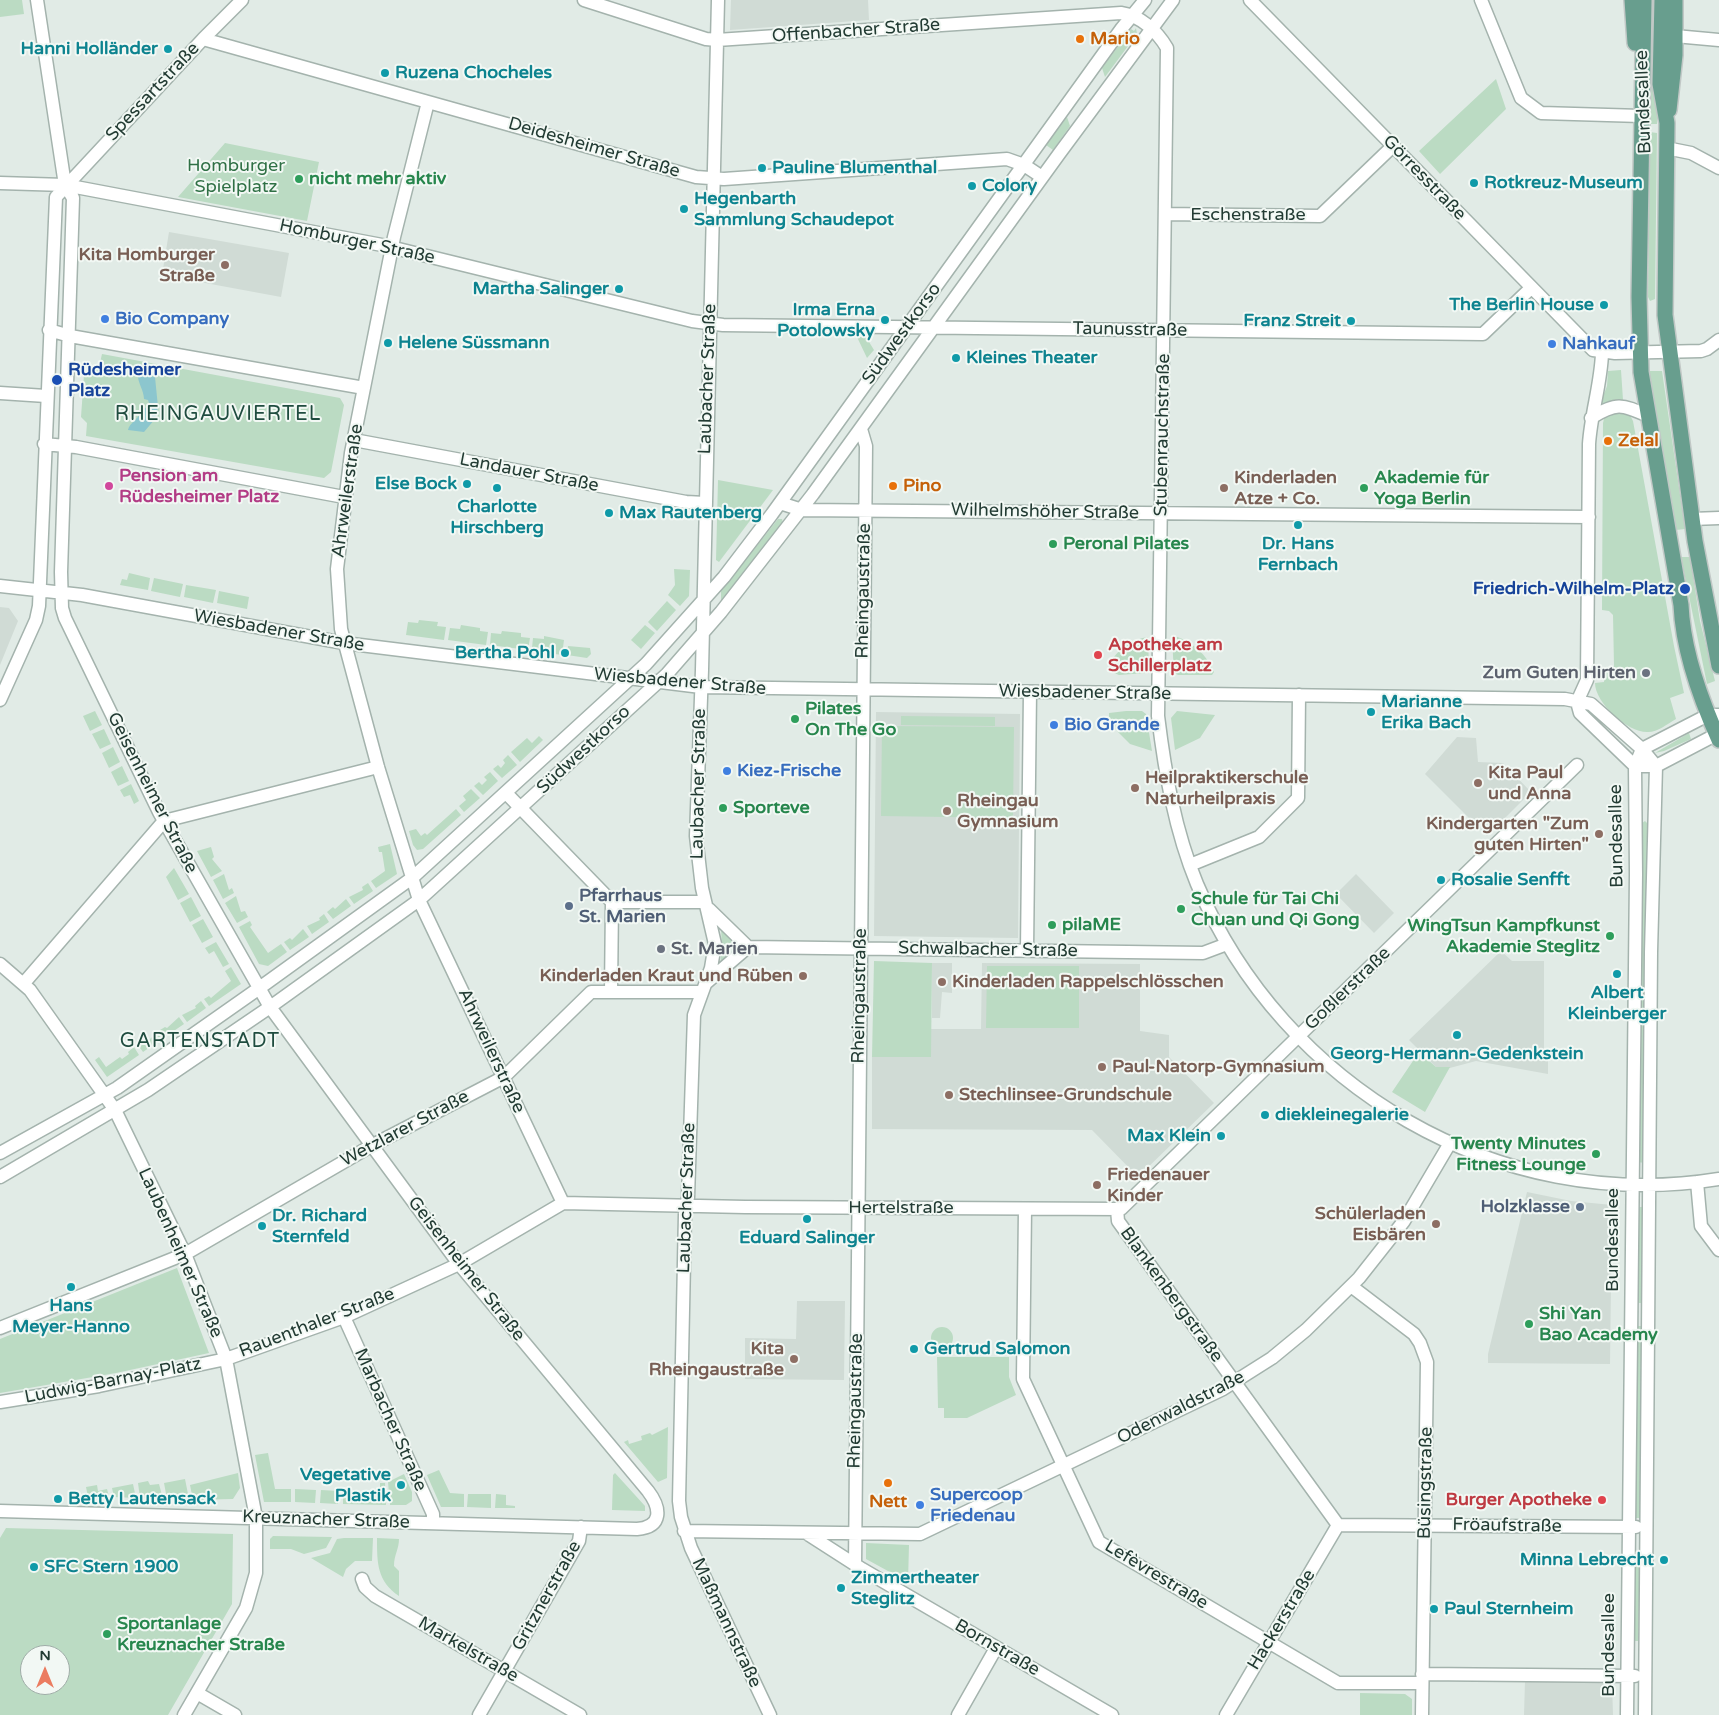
<!DOCTYPE html>
<html>
<head>
<meta charset="utf-8">
<style>
  body { margin:0 }
  #map { position:relative; width:1719px; height:1715px; overflow:hidden; background:#e1ebe6; font-family:"Varela Round",sans-serif }
  canvas { display:block }
  .north { position:absolute; left:20px; top:1645px; width:50px; height:50px; box-sizing:border-box; background:#f2f8f4; border:1px solid #9faca7; border-radius:50%; rotate:0deg; font-size:14px; font-weight:700; line-height:20px; text-align:center; color:#223b33 }
  .north::after { content:''; display:block; margin:auto; width:18px; height:22px; background:#eb7c60; clip-path:polygon(50% 0,100% 100%,50% 72%,0 100%) }
</style>
</head>
<body>
<div id="map">
<canvas width="1719" height="1715"></canvas>
<div class="north">N</div>
</div>
<script>
const c = document.querySelector('canvas').getContext('2d');
c.lineJoin = 'round';
function fillPath(path, color) { c.fillStyle = color; c.fill(path, 'evenodd'); }
function strokePath(path, color, width, dash) { c.strokeStyle = color; c.lineWidth = width; c.lineCap = dash ? 'butt' : 'round'; c.setLineDash(dash || []); c.stroke(path); }
function write(font, color, halo, rows, align = 'center') {
  c.font = font + ' "Varela Round",sans-serif'; c.lineWidth = 4; c.setLineDash([]); c.textBaseline = 'middle'; c.strokeStyle = halo; c.fillStyle = color; for (const [text, x, y, turn = 0] of rows) {
    c.save(); c.translate(x, y); c.rotate((+turn || 0) * Math.PI / 180); c.textAlign = isNaN(turn) ? turn : align; if (halo) c.strokeText(text, 0, 0); c.fillText(text, 0, 0); c.restore();
  }
}
fillPath(new Path2D(`
  M731,0H868L869,20L730,30Z
  M169,232L289,253L281,297L162,275Z
  M0,607L9,608L18,621L0,665Z
  M876,712L1020,714L1018,938L874,936Z
  M1457,737L1476,738L1478,762L1503,763L1531,792L1487,836L1425,774Z
  M1356,874L1394,913L1374,933L1336,894Z
  M1501,951L1512,961H1544V1057L1548,1058V1074L1476,1061L1446,1069L1436,1067L1409,1040Z
  M932,963H952V993L942,992L940,1018H932Z
  M982,963L1140,964V1031L1169,1035V1057L1214,1103L1138,1177L1092,1130L872,1129V1057H931V1029H981Z
  M1527,1192L1571,1201L1612,1205L1610,1364L1488,1363V1354Z
  M797,1301H845L844,1380L745,1379V1338L796,1339Z
  M1525,1681L1612,1682L1613,1715H1524Z`), '#d0dbd5');
fillPath(new Path2D(`
  M0,0H22L24,14L0,17Z
  M1651,0H1656L1657,124H1650Z
  M1136,28L1137,34L1105,77L1102,68L1131,29L1134,31Z
  M1496,79L1506,109L1440,174L1419,151Z
  M1067,117L1070,126L1053,150L1046,145Z
  M1650,132L1657,133L1655,299L1650,301L1648,297Z
  M225,143L319,162L307,221L178,197Z
  M857,337H866L874,350L867,358Z
  M102,354L340,398L344,405L331,472L324,478L86,436L87,423L81,417L84,375L88,370L99,367Z
  M1621,370L1623,400L1600,404L1607,386L1608,371Z
  M1649,371H1662L1685,529L1676,530Z
  M1613,411L1630,415L1633,421L1674,646L1684,693L1670,698L1676,719C1667,724 1658,732 1648,732C1628,733 1595,703 1595,683L1604,682V672L1614,666L1613,615L1609,611L1602,610L1603,423L1605,415Z
  M718,480L773,490L719,562L716,560Z
  M778,519H782L783,523L721,602V591Z
  M1681,557H1690L1700,621L1715,681L1707,684Z
  M674,569L690,570L689,596L680,606L668,595L675,585Z
  M129,573L150,578L148,590L120,585L122,579L127,580Z
  M154,578L183,584L180,597L151,591Z
  M186,585L216,590L213,603L184,597Z
  M219,591L249,597L247,609L217,603Z
  M667,601L676,610L657,631L648,622Z
  M419,620L438,622L437,626L446,627L444,640L406,635L408,622L418,623Z
  M461,625L480,628V631L488,632L486,645L448,640L450,628L460,629Z
  M645,625L655,633L641,649L631,640Z
  M502,631L521,633V637L530,638L528,650L490,645L491,633L501,634Z
  M544,636L564,640L562,655L534,651L532,648L533,638L544,639Z
  M1175,636C1194,643 1206,654 1214,672L1212,675H1178L1174,673L1172,638Z
  M1148,637L1149,669L1146,673L1119,675L1109,671C1109,654 1132,639 1148,637Z
  M568,646L590,648L591,654L587,658L567,655Z
  M95,711L102,725L90,731L83,716Z
  M1126,711H1142L1146,714L1152,751L1130,744L1109,723V713Z
  M1177,711L1215,715L1200,738L1175,750L1171,718Z
  M901,716L995,717V726L901,725Z
  M882,726L1014,727L1013,818L881,816Z
  M104,729L111,744L100,749L92,734Z
  M1689,733L1691,739L1664,751L1655,753Z
  M539,736L543,740L520,762L511,752L527,738L532,743Z
  M113,747L120,762L109,768L102,753Z
  M508,755L517,765L502,778L493,769L498,765L501,768L505,763L503,760Z
  M122,766L129,781L118,786L111,772Z
  M490,772L498,781L483,795L474,786L479,782L482,785L487,780L484,777Z
  M131,784L139,801L134,804L130,795L124,797L120,790Z
  M471,789L480,798L464,812L459,806L466,800L463,796Z
  M456,809L461,815L423,849L417,850L413,845L409,831L416,829L421,836L425,833L427,835Z
  M1645,821L1647,823L1645,1163L1637,1162L1642,823Z
  M390,844L397,874L376,888L371,881L385,871L382,852H379L378,847Z
  M211,847L214,857L212,859L222,871L211,877L197,851Z
  M174,868L189,894L178,900L166,877Z
  M224,874L229,890L232,888L234,893L223,899L213,880Z
  M368,883L373,891L354,904L349,897L363,890L362,887Z
  M236,896L241,912L245,911L248,917L237,923L225,903Z
  M191,897L201,916L190,922L180,903Z
  M346,899L351,906L333,919L327,912L333,907L335,909Z
  M324,914L329,922L312,934L307,926L320,920L319,918Z
  M203,919L213,937L202,943L192,925Z
  M250,921L252,925L250,927L268,953L281,944L287,952L268,966L259,964L239,927Z
  M303,929L309,937L290,950L284,942L290,938L292,940Z
  M721,929L737,946L720,966L722,946Z
  M216,942L229,964L223,967L214,951L209,954L205,948Z
  M874,961L932,963L931,1057H872Z
  M987,966H1079V1028H986Z
  M231,967L241,984L209,1006L204,999L209,996L211,998L231,981L225,971Z
  M201,1001L206,1008L187,1022L182,1015L196,1008L195,1006Z
  M179,1017L184,1024L165,1037L160,1030L165,1027L167,1028Z
  M157,1032L162,1039L143,1052L138,1045L146,1039L148,1041Z
  M134,1047L139,1055L107,1077L95,1060L99,1057L106,1067L120,1057L122,1059L129,1054L128,1052Z
  M1419,1052L1436,1067H1450L1425,1112L1392,1092Z
  M1636,1207H1645L1642,1303H1637Z
  M177,1268L209,1353L116,1373L0,1393V1339Z
  M1637,1326H1642L1640,1518H1635Z
  M931 1338a11 11 0 1 1 22 0a11 11 0 1 1-22 0Z
  M937,1357H1009V1377L1016,1395L967,1418H944V1408H938Z
  M668,1427L667,1478L658,1482L624,1442L628,1440L629,1444L642,1440L641,1436L650,1433L652,1435Z
  M268,1453L275,1489H291V1502H264L255,1455Z
  M439,1470L450,1493L464,1494V1507H441L427,1475Z
  M238,1473L240,1488L233,1499L193,1500L190,1485Z
  M615,1473L645,1506V1511L612,1510L613,1475Z
  M404,1474L412,1492V1501L406,1505H390L388,1482Z
  M185,1479L189,1499H167L164,1483Z
  M148,1481L150,1485L159,1484L163,1499L140,1498L138,1483Z
  M380,1483H385L386,1505L343,1504V1491L380,1492Z
  M133,1484L136,1498L114,1497L112,1488Z
  M97,1485L98,1491L107,1489L109,1497H88L86,1487Z
  M295,1489L316,1490L315,1503L295,1502Z
  M321,1490L339,1491L338,1504L320,1503Z
  M468,1494H491V1508L467,1507Z
  M496,1494L506,1495V1505L515,1506V1508H495Z
  M6,1528L233,1534L232,1604L168,1715H0V1538ZM30,1655H60V1685H30Z
  M273,1536L332,1537L326,1548L304,1554L291,1549H270V1539Z
  M344,1538H373L372,1561H355L346,1569L343,1577L311,1558L330,1553L337,1539Z
  M377,1538L399,1539C399,1549 394,1555 394,1566L399,1571V1596C377,1581 377,1563 377,1538Z
  M866,1543L909,1545L908,1582L866,1559Z
  M1634,1559H1640L1638,1641H1634Z
  M1360,1693L1405,1694L1412,1699V1715H1360Z`), '#bbdbc3');
fillPath(new Path2D(`
  M138,374L155,377L158,407L155,419L144,432L128,430C129,423 140,418 143,409L150,406L148,400L144,399C144,390 137,382 138,374Z`), '#8cc6ce');
const minor = new Path2D(`
  M584,0L706,39L717,40L1121,13C1141,16 1157,31 1167,48L1158,716C1165,773 1175,831 1197,884C1283,1087 1499,1215 1719,1179
  M718,0L702,670L696,836L702,888L715,944L711,968L694,1015L688,1197L685,1214L679,1501L681,1517L691,1548L770,1715
  M1250,0L1593,350L1615,353L1701,351L1707,349L1719,340
  M1481,0L1521,98L1541,113L1641,116
  M1675,36L1719,40
  M203,39L696,177L724,179L1007,159L1024,165L1042,177
  M428,102L394,237L351,453L337,569L341,629L378,767L419,900L563,1203
  M1666,148L1691,153L1719,168
  M0,183L65,185L382,245L692,321L723,325L1483,334L1531,288
  M1165,214L1320,216L1393,146
  M49,330L70,336L364,388
  M1602,353C1601,384 1591,413 1589,444L1587,680L1577,702L1580,713L1635,766H1656L1719,733
  M0,393L46,396
  M1591,418C1616,402 1622,404 1648,416
  M354,440L686,502L705,503
  M44,444L76,447L344,497
  M780,503L802,510L1589,517
  M1692,519L1719,518
  M0,586L82,595L344,643L701,687L1565,699L1591,704L1642,749L1656,766
  M0,700L36,620L39,606L56,197L203,39L242,0
  M506,793L612,902
  M1190,865L1259,837L1298,798L1299,695
  M709,909L748,947
  M1027,950L1030,692
  M0,964L30,990L115,1110L185,1254L226,1359L256,1518V1573L246,1608L184,1715
  M24,983L164,821L378,767
  M706,983L748,947L1203,953L1227,944
  M702,992H611L612,902H705
  M0,1153L117,1088L258,989L412,878L646,664L724,577L772,514L1122,28L1145,0
  M0,1177L148,1090L270,1007L419,900L667,674L721,612L813,494L1059,154L1173,0
  M1697,1182L1701,1226L1719,1250
  M1025,1209L1023,1379L1099,1542L1338,1683H1422
  M1117,1209L1118,1221L1338,1525
  M1351,1286L1414,1334L1420,1343L1427,1362L1422,1715
  M344,1317L433,1514V1523
  M0,1328L185,1254L371,1146L504,1077L591,992H611
  M0,1402L99,1386L226,1359L344,1317L459,1264L563,1203L745,1207L1121,1209L1577,765
  M0,1511L637,1529C663,1527 661,1508 648,1491L459,1264L270,1007L159,812L65,618L62,608L61,572L73,198L65,185L37,0
  M1338,1525L1636,1527
  M684,1531L920,1534L1223,1389L1272,1358L1306,1330L1359,1278L1404,1221L1450,1143
  M806,1533L862,1569L1112,1715
  M855,1564L866,446L861,429
  M362,1579L365,1587L375,1596L580,1715
  M1422,1674L1635,1676
  M197,1693L235,1715
  M479,1715L579,1541L581,1527
  M958,1715L996,1648
  M1226,1715L1338,1525
  M1627,1715L1636,874L1635,766L1642,749L1708,715H1719
  M1645,1715L1651,952L1656,766`);
const major = new Path2D(`
  M1632,0L1635,43
  M1644,0L1639,297L1641,372L1681,605C1683,651 1700,698 1719,740
  M1662,0L1660,84L1667,123L1665,315L1695,541L1719,666
  M1669,110L1675,55V0`);
strokePath(minor, '#a4b3ad', 15);
strokePath(major, '#c1c8c6', 18);
strokePath(minor, '#fff', 12);
strokePath(major, '#689e8e', 15);
for (const [x, y, r, color] of [
  [1080,39,5,"#e8710a"],
  [168,49,5,"#0f9aa8"],
  [385,73,5,"#0f9aa8"],
  [762,168,5,"#0f9aa8"],
  [299,179,5,"#2e9e5b"],
  [1474,183,5,"#0f9aa8"],
  [972,186,5,"#0f9aa8"],
  [684,209,5,"#0f9aa8"],
  [225,265,5,"#8d6e63"],
  [619,289,5,"#0f9aa8"],
  [1604,305,5,"#0f9aa8"],
  [105,319,5,"#3f7fe0"],
  [885,320,5,"#0f9aa8"],
  [1351,321,5,"#0f9aa8"],
  [388,343,5,"#0f9aa8"],
  [1552,344,5,"#3f7fe0"],
  [956,358,5,"#0f9aa8"],
  [57,380,6,"#1a4fb4"],
  [1608,441,5,"#e8710a"],
  [467,484,5,"#0f9aa8"],
  [109,486,5,"#d1479c"],
  [893,486,5,"#e8710a"],
  [497,488,5,"#0f9aa8"],
  [1224,488,5,"#8d6e63"],
  [1364,488,5,"#2e9e5b"],
  [609,513,5,"#0f9aa8"],
  [1298,525,5,"#0f9aa8"],
  [1053,544,5,"#2e9e5b"],
  [1685,589,6,"#1a4fb4"],
  [565,653,5,"#0f9aa8"],
  [1098,655,5,"#e0444e"],
  [1646,673,5,"#6b7280"],
  [1371,712,5,"#0f9aa8"],
  [795,719,5,"#2e9e5b"],
  [1054,725,5,"#3f7fe0"],
  [727,771,5,"#3f7fe0"],
  [1478,783,5,"#8d6e63"],
  [1135,788,5,"#8d6e63"],
  [723,808,5,"#2e9e5b"],
  [947,811,5,"#8d6e63"],
  [1599,834,5,"#8d6e63"],
  [1441,880,5,"#0f9aa8"],
  [569,906,5,"#5c6f8a"],
  [1181,909,5,"#2e9e5b"],
  [1052,925,5,"#2e9e5b"],
  [1610,936,5,"#2e9e5b"],
  [661,949,5,"#6b7280"],
  [1617,974,5,"#0f9aa8"],
  [803,976,5,"#8d6e63"],
  [942,982,5,"#8d6e63"],
  [1457,1035,5,"#0f9aa8"],
  [1102,1067,5,"#8d6e63"],
  [949,1095,5,"#8d6e63"],
  [1265,1115,5,"#0f9aa8"],
  [1221,1136,5,"#0f9aa8"],
  [1596,1154,5,"#2e9e5b"],
  [1097,1185,5,"#8d6e63"],
  [1580,1207,5,"#5c6f8a"],
  [807,1219,5,"#0f9aa8"],
  [1436,1224,5,"#8d6e63"],
  [262,1226,5,"#0f9aa8"],
  [71,1287,5,"#0f9aa8"],
  [1529,1324,5,"#2e9e5b"],
  [914,1349,5,"#0f9aa8"],
  [794,1359,5,"#8d6e63"],
  [888,1483,5,"#e8710a"],
  [401,1485,5,"#0f9aa8"],
  [58,1499,5,"#0f9aa8"],
  [1602,1500,5,"#e0444e"],
  [920,1505,5,"#3f7fe0"],
  [1664,1560,5,"#0f9aa8"],
  [34,1567,5,"#0f9aa8"],
  [841,1588,5,"#0f9aa8"],
  [1434,1609,5,"#0f9aa8"],
  [107,1634,5,"#2e9e5b"]
]) { const dot = new Path2D(); dot.arc(x, y, r, 0, 2 * Math.PI); c.fillStyle = color; c.fill(dot); strokePath(dot, '#f2f8f4', 2); }
write('18px', '#223b33', '#f2f8f4', [
  ["Offenbacher Straße",856,31,-4],
  ["Spessartstraße",153,92,-47],
  ["Bundesallee",1644,102,-92],
  ["Deidesheimer Straße",594,148,16],
  ["Görresstraße",1424,178,46],
  ["Eschenstraße",1248,215],
  ["Homburger Straße",357,242,12],
  ["Taunusstraße",1130,330,1],
  ["Südwestkorso",902,334,-54],
  ["Laubacher Straße",708,379,-88],
  ["Stubenrauchstraße",1163,435,-89],
  ["Landauer Straße",529,473,11],
  ["Ahrweilerstraße",348,491,-82],
  ["Wilhelmshöher Straße",1045,512,1],
  ["Rheingaustraße",864,591,-89],
  ["Wiesbadener Straße",279,631,10],
  ["Wiesbadener Straße",680,682,5],
  ["Wiesbadener Straße",1085,693,1],
  ["Südwestkorso",584,750,-43],
  ["Laubacher Straße",699,784,-89],
  ["Geisenheimer Straße",152,793,63],
  ["Bundesallee",1617,836,-91],
  ["Schwalbacher Straße",988,950,1],
  ["Goßlerstraße",1348,989,-44],
  ["Rheingaustraße",860,996,-89],
  ["Ahrweilerstraße",491,1051,65],
  ["Wetzlarer Straße",405,1129,-28],
  ["Laubacher Straße",687,1198,-88],
  ["Hertelstraße",901,1208],
  ["Bundesallee",1613,1240,-90],
  ["Laubenheimer Straße",180,1253,66],
  ["Geisenheimer Straße",466,1269,52],
  ["Blankenbergstraße",1171,1295,54],
  ["Rauenthaler Straße",317,1323,-21],
  ["Ludwig-Barnay-Platz",113,1381,-11],
  ["Rheingaustraße",856,1401,-89],
  ["Odenwaldstraße",1181,1408,-27],
  ["Marbacher Straße",390,1420,66],
  ["Büsingstraße",1426,1483,-89],
  ["Kreuznacher Straße",326,1520,2],
  ["Fröaufstraße",1507,1526,1],
  ["Lefèvrestraße",1156,1575,31],
  ["Gritznerstraße",547,1596,-61],
  ["Hackerstraße",1282,1620,-59],
  ["Maßmannstraße",726,1623,65],
  ["Bundesallee",1609,1645,-90],
  ["Bornstraße",997,1648,30],
  ["Markelstraße",468,1650,30]
]);
write('bold 18px', '#c56008', '#f2f8f4', [
  ["Mario",1090,39],
  ["Zelal",1618,441],
  ["Pino",903,486],
  ["Nett",888,1502,"center"]
], 'left');
write('bold 18px', '#0d838f', '#f2f8f4', [
  ["Hanni Holländer",158,49,"right"],
  ["Ruzena Chocheles",395,73],
  ["Pauline Blumenthal",772,168],
  ["Rotkreuz-Museum",1484,183],
  ["Colory",982,186],
  ["Hegenbarth",694,199],
  ["Sammlung Schaudepot",694,220],
  ["Martha Salinger",609,289,"right"],
  ["The Berlin House",1594,305,"right"],
  ["Irma Erna",875,310,"right"],
  ["Potolowsky",875,331,"right"],
  ["Franz Streit",1341,321,"right"],
  ["Helene Süssmann",398,343],
  ["Kleines Theater",966,358],
  ["Else Bock",457,484,"right"],
  ["Charlotte",497,507,"center"],
  ["Hirschberg",497,528,"center"],
  ["Max Rautenberg",619,513],
  ["Dr. Hans",1298,544,"center"],
  ["Fernbach",1298,565,"center"],
  ["Bertha Pohl",555,653,"right"],
  ["Marianne",1381,702],
  ["Erika Bach",1381,723],
  ["Rosalie Senfft",1451,880],
  ["Albert",1617,993,"center"],
  ["Kleinberger",1617,1014,"center"],
  ["Georg-Hermann-Gedenkstein",1457,1054,"center"],
  ["diekleinegalerie",1275,1115],
  ["Max Klein",1211,1136,"right"],
  ["Dr. Richard",272,1216],
  ["Sternfeld",272,1237],
  ["Eduard Salinger",807,1238,"center"],
  ["Hans",71,1306,"center"],
  ["Meyer-Hanno",71,1327,"center"],
  ["Gertrud Salomon",924,1349],
  ["Vegetative",391,1475,"right"],
  ["Plastik",391,1496,"right"],
  ["Betty Lautensack",68,1499],
  ["Minna Lebrecht",1654,1560,"right"],
  ["SFC Stern 1900",44,1567],
  ["Zimmertheater",851,1578],
  ["Steglitz",851,1599],
  ["Paul Sternheim",1444,1609]
], 'left');
write('18px', '#2f7045', '#f2f8f4', [
  ["Homburger",236,166],
  ["Spielplatz",236,187]
]);
write('bold 18px', '#27864d', '#f2f8f4', [
  ["nicht mehr aktiv",309,179],
  ["Akademie für",1374,478],
  ["Yoga Berlin",1374,499],
  ["Peronal Pilates",1063,544],
  ["Pilates",805,709],
  ["On The Go",805,730],
  ["Sporteve",733,808],
  ["Schule für Tai Chi",1191,899],
  ["Chuan und Qi Gong",1191,920],
  ["pilaME",1062,925],
  ["WingTsun Kampfkunst",1600,926,"right"],
  ["Akademie Steglitz",1600,947,"right"],
  ["Twenty Minutes",1586,1144,"right"],
  ["Fitness Lounge",1586,1165,"right"],
  ["Shi Yan",1539,1314],
  ["Bao Academy",1539,1335],
  ["Sportanlage",117,1624],
  ["Kreuznacher Straße",117,1645]
], 'left');
write('bold 18px', '#785e54', '#f2f8f4', [
  ["Kita Homburger",215,255,"right"],
  ["Straße",215,276,"right"],
  ["Kinderladen",1234,478],
  ["Atze + Co.",1234,499],
  ["Kita Paul",1488,773],
  ["und Anna",1488,794],
  ["Heilpraktikerschule",1145,778],
  ["Naturheilpraxis",1145,799],
  ["Rheingau",957,801],
  ["Gymnasium",957,822],
  ["Kindergarten \"Zum",1589,824,"right"],
  ["guten Hirten\"",1589,845,"right"],
  ["Kinderladen Kraut und Rüben",793,976,"right"],
  ["Kinderladen Rappelschlösschen",952,982],
  ["Paul-Natorp-Gymnasium",1112,1067],
  ["Stechlinsee-Grundschule",959,1095],
  ["Friedenauer",1107,1175],
  ["Kinder",1107,1196],
  ["Schülerladen",1426,1214,"right"],
  ["Eisbären",1426,1235,"right"],
  ["Kita",784,1349,"right"],
  ["Rheingaustraße",784,1370,"right"]
], 'left');
write('bold 18px', '#366cbe', '#f2f8f4', [
  ["Bio Company",115,319],
  ["Nahkauf",1562,344],
  ["Bio Grande",1064,725],
  ["Kiez-Frische",737,771],
  ["Supercoop",930,1495],
  ["Friedenau",930,1516]
], 'left');
write('bold 18px', '#164399', '#f2f8f4', [
  ["Rüdesheimer",68,370],
  ["Platz",68,391],
  ["Friedrich-Wilhelm-Platz",1674,589,"right"]
], 'left');
write('bold 18px', '#b23c85', '#f2f8f4', [
  ["Pension am",119,476],
  ["Rüdesheimer Platz",119,497]
], 'left');
write('bold 18px', '#be3a42', '#f2f8f4', [
  ["Apotheke am",1108,645],
  ["Schillerplatz",1108,666],
  ["Burger Apotheke",1592,1500,"right"]
], 'left');
write('bold 18px', '#5b616d', '#f2f8f4', [
  ["Zum Guten Hirten",1636,673],
  ["St. Marien",671,949,"left"]
], 'right');
write('bold 18px', '#4e5e75', '#f2f8f4', [
  ["Pfarrhaus",579,896],
  ["St. Marien",579,917],
  ["Holzklasse",1570,1207,"right"]
], 'left');
c.letterSpacing = '1px';
write('20px', '#1f4c3f', '#f2f8f4', [
  ["RHEINGAUVIERTEL",218,415],
  ["GARTENSTADT",200,1042]
]);
c.letterSpacing = '0px';
</script>
</body>
</html>
